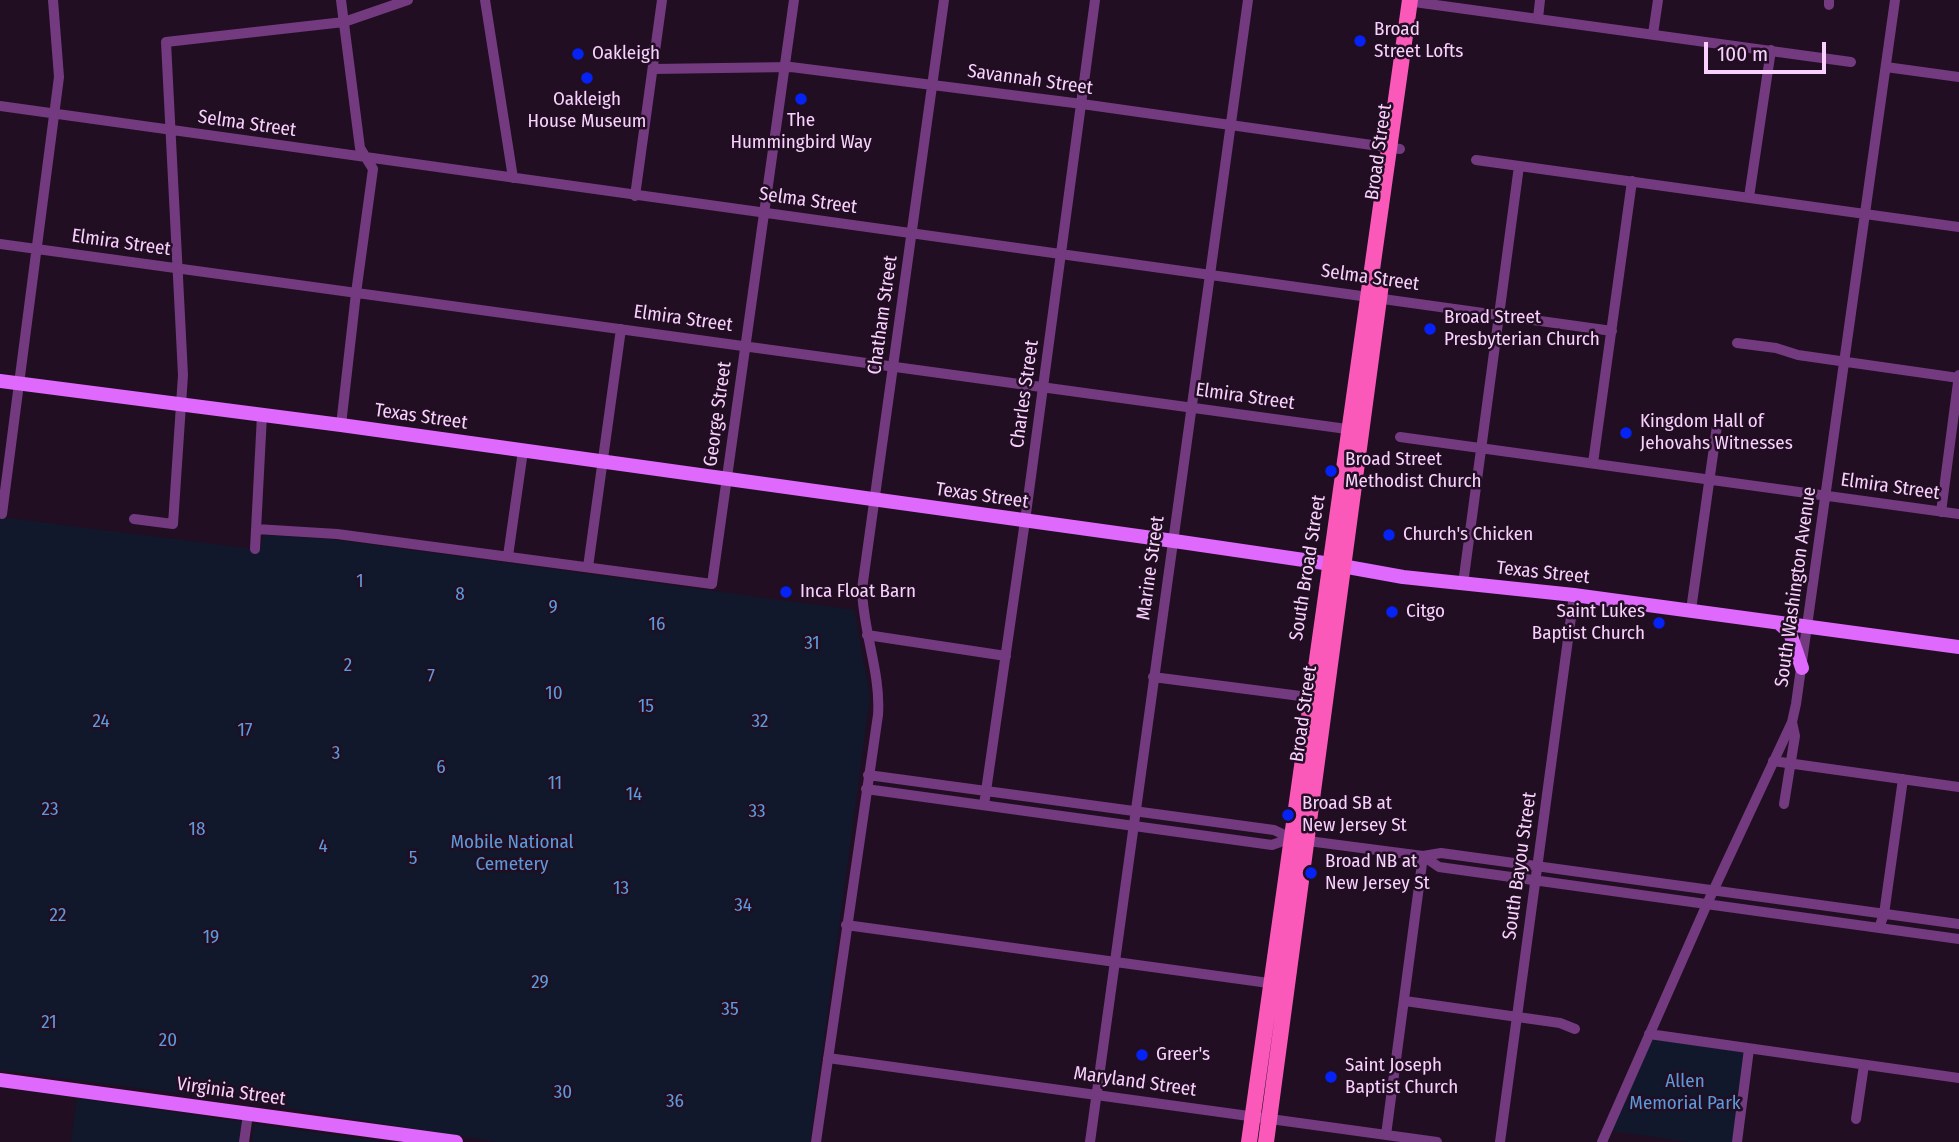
<!DOCTYPE html>
<html>
<head>
<meta charset="utf-8">
<style>
  body { margin:0 }
  #map { position:relative; width:1959px; height:1142px; overflow:hidden; background:#210e22; font-family:"Fira Sans Condensed",sans-serif }
  canvas { display:block }
  .scale { position:absolute; left:1704px; top:42px; width:122px; height:32px; box-sizing:border-box; border:4px solid #f9d0fe; border-top:0; padding-left:9px; font-size:21px; line-height:24px; white-space:nowrap; color:#f9d0fe; -webkit-text-stroke:5px #210e22; paint-order:stroke }
</style>
</head>
<body>
<div id="map">
<canvas width="1959" height="1142"></canvas>
<div class="scale">100 m</div>
</div>
<script>
const c = document.querySelector('canvas').getContext('2d');
c.lineJoin = 'round';
function fillPath(path, color) { c.fillStyle = color; c.fill(path, 'evenodd'); }
function strokePath(path, color, width, dash) { c.strokeStyle = color; c.lineWidth = width; c.lineCap = dash ? 'butt' : 'round'; c.setLineDash(dash || []); c.stroke(path); }
function write(font, color, halo, rows, align = 'center') {
  c.font = font + ' "Fira Sans Condensed",sans-serif'; c.lineWidth = 5; c.setLineDash([]); c.textBaseline = 'middle'; c.strokeStyle = halo; c.fillStyle = color; for (const [text, x, y, turn = 0] of rows) {
    c.save(); c.translate(x, y); c.rotate((+turn || 0) * Math.PI / 180); c.textAlign = isNaN(turn) ? turn : align; if (halo) c.strokeText(text, 0, 0); c.fillText(text, 0, 0); c.restore();
  }
}
fillPath(new Path2D(`
  M0,517L260,550L263,535L329,539L854,610L870,696L810,1142H497L267,1105L0,1070Z
  M1652,1039L1745,1052L1733,1142H1690L1612,1131Z
  M77,1098L242,1122L239,1142H71Z
  M254,1124L385,1142H252Z`), '#11182b');
strokePath(new Path2D(`
  M485,0L513,178
  M1407,1L1851,62
  M1829,5V0
  M1538,18L1540,0
  M1653,34L1658,0
  M1886,67L1959,77
  M653,69L791,67L1082,104L1400,149
  M0,106L1612,331
  M1476,160L1959,227
  M635,196L662,0
  M1749,197L1771,50
  M0,244L1354,430
  M1737,343L1776,348L1798,355L1959,378
  M341,425L356,293L373,169L360,148L341,0
  M1400,437L1959,514
  M1593,463L1632,181
  M1941,512L1959,375
  M2,514L59,77L53,0
  M134,519L173,524L183,375L166,42L344,22L408,0
  M256,529L337,534L712,584L794,0
  M255,549L262,415
  M508,556L523,451
  M588,567L621,329
  M1463,584L1519,166
  M1691,610L1717,426
  M867,635L1006,656
  M1153,677L1316,698
  M1773,761L1959,787
  M868,775L1274,830L1291,838L1308,841L1423,856L1441,853L1959,924
  M866,789L1272,845L1291,838
  M1784,804L1795,736L1792,722
  M984,805L1025,521L1095,0
  M1423,856L1439,867L1959,939
  M846,925L1276,984
  M1879,928L1884,914L1903,779
  M1405,1001L1560,1023L1575,1029
  M1649,1034L1959,1078
  M828,1058L1437,1142
  M1856,1119L1864,1065
  M1386,1135L1423,856
  M244,1142L248,1114
  M816,1142L878,715C881,673 863,632 862,589L944,0
  M1090,1142L1248,0
  M1500,1142L1574,595
  M1602,1142L1707,904L1792,722L1796,704L1895,0
  M1737,1142L1749,1049`), '#733a80', 10);
strokePath(new Path2D(`
  M0,381L341,425L1181,542L1331,564L1403,577L1574,595L1959,647
  M1779,623L1790,633L1802,668
  M0,1080L456,1142`), '#de69fc', 14);
strokePath(new Path2D(`
  M1249,1142L1410,0
  M1266,1142L1381,284`), '#fb59ba', 16);
for (const [x, y, r, color] of [
  [1360,41,7,"#0523f4"],
  [578,54,7,"#0523f4"],
  [587,78,7,"#0523f4"],
  [801,99,7,"#0523f4"],
  [1430,329,7,"#0523f4"],
  [1626,433,7,"#0523f4"],
  [1331,471,7,"#0523f4"],
  [1389,535,7,"#0523f4"],
  [786,592,7,"#0523f4"],
  [1392,612,7,"#0523f4"],
  [1659,623,7,"#0523f4"],
  [1288,815,7,"#0523f4"],
  [1311,873,7,"#0523f4"],
  [1142,1055,7,"#0523f4"],
  [1331,1077,7,"#0523f4"]
]) { const dot = new Path2D(); dot.arc(x, y, r, 0, 2 * Math.PI); c.fillStyle = color; c.fill(dot); strokePath(dot, '#210e22', 2.5); }
write('19px', '#f9d0fe', '#210e22', [
  ["Broad",1374,30],
  ["Street Lofts",1374,52],
  ["Oakleigh",592,54],
  ["Oakleigh",587,100,"center"],
  ["House Museum",587,122,"center"],
  ["The",801,121,"center"],
  ["Hummingbird Way",801,143,"center"],
  ["Broad Street",1444,318],
  ["Presbyterian Church",1444,340],
  ["Kingdom Hall of",1640,422],
  ["Jehovahs Witnesses",1640,444],
  ["Broad Street",1345,460],
  ["Methodist Church",1345,482],
  ["Church's Chicken",1403,535],
  ["Inca Float Barn",800,592],
  ["Citgo",1406,612],
  ["Saint Lukes",1645,612,"right"],
  ["Baptist Church",1645,634,"right"],
  ["Broad SB at",1302,804],
  ["New Jersey St",1302,826],
  ["Broad NB at",1325,862],
  ["New Jersey St",1325,884],
  ["Greer's",1156,1055],
  ["Saint Joseph",1345,1066],
  ["Baptist Church",1345,1088]
], 'left');
write('19px', '#f9d0fe', '#210e22', [
  ["Savannah Street",1030,80,8],
  ["Selma Street",247,124,8],
  ["Broad Street",1379,152,-82],
  ["Selma Street",808,201,8],
  ["Elmira Street",121,243,8],
  ["Selma Street",1370,278,8],
  ["Chatham Street",883,315,-82],
  ["Elmira Street",683,319,8],
  ["Charles Street",1025,394,-82],
  ["Elmira Street",1245,397,8],
  ["George Street",718,414,-82],
  ["Texas Street",421,417,8],
  ["Elmira Street",1890,487,8],
  ["Texas Street",982,496,8],
  ["Marine Street",1151,568,-82],
  ["South Broad Street",1308,568,-81],
  ["Texas Street",1543,573,6],
  ["South Washington Avenue",1796,587,-82],
  ["Broad Street",1304,714,-82],
  ["South Bayou Street",1520,866,-82],
  ["Maryland Street",1135,1082,8],
  ["Virginia Street",231,1092,8]
]);
write('19px', '#5d9adc', '#210e22', [
  ["1",360,582],
  ["8",460,595],
  ["9",553,608],
  ["16",657,625],
  ["31",812,644],
  ["2",348,666],
  ["7",431,677],
  ["10",554,694],
  ["15",646,707],
  ["24",101,722],
  ["32",760,722],
  ["17",245,731],
  ["3",336,754],
  ["6",441,768],
  ["11",555,784],
  ["14",634,795],
  ["23",50,810],
  ["33",757,812],
  ["18",197,830],
  ["Mobile National",512,843],
  ["Cemetery",512,865],
  ["4",323,847],
  ["5",413,859],
  ["13",621,889],
  ["34",743,906],
  ["22",58,916],
  ["19",211,938],
  ["29",540,983],
  ["35",730,1010],
  ["21",49,1023],
  ["20",168,1041],
  ["Allen",1685,1082],
  ["Memorial Park",1685,1104],
  ["30",563,1093],
  ["36",675,1102]
]);
</script>
</body>
</html>
